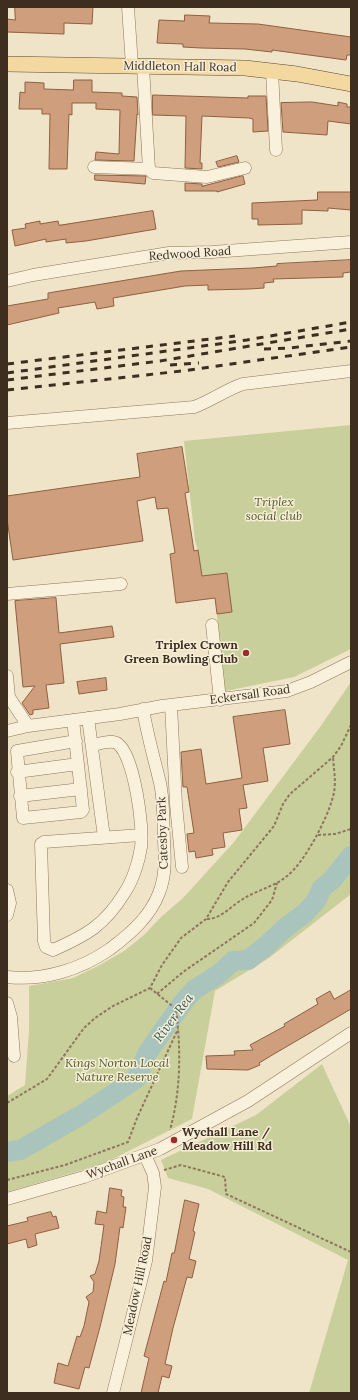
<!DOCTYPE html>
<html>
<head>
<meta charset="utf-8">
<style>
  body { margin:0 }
  #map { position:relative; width:358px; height:1400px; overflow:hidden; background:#f0e4c8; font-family:Lora,serif }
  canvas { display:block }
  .frame { position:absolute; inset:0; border:8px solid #3d2e20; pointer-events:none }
</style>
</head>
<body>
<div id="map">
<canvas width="358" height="1400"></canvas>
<div class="frame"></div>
</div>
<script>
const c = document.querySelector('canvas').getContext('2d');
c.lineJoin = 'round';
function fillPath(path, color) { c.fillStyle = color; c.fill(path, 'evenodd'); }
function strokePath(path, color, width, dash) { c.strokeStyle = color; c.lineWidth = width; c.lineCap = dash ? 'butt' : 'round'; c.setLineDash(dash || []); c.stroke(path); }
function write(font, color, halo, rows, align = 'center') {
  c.font = font + ' Lora,serif'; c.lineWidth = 3; c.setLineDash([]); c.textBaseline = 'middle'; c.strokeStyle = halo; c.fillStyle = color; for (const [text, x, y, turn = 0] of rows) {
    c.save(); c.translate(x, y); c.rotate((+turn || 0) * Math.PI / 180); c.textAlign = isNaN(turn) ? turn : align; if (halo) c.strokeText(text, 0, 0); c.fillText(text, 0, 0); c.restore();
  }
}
fillPath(new Path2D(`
  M351,425V649L294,677L221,692L217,614L232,612L227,573L202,576L198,550L195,541L184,441Z
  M351,682V894L269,958L215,991L192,1119L103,1164L7,1192V1096L25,1085L29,1031V986L73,978L98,966L124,951L144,935L161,917L183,898L234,842L320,727Z
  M322,1064L351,1127V1393H309L348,1260L208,1189L168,1178L161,1160L256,1115Z`), '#c9cf9b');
strokePath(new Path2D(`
  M7,1152L20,1150L83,1114L136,1079L148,1052L184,1001L194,990L219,974L233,961L248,960L266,946L285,928L305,913L316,901L322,888L332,880L351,856`), '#a9c4bc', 20);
const building = new Path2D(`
  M15,7H93L92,24L64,23V34L7,32V19L15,20Z
  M185,15L210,16L209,23L258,24L351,37V55H347L346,60L272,50V52L245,49L201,48L183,47V44L157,43L159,20L184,21Z
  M74,80H92V92L122,93V96L137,97L138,115L137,114L134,161L95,160L96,152L119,154L120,110L96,109V103H72V115L69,114L67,169H49L50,114H42V109H19L20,92L25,93V82L44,83V89L73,90Z
  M153,95L248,98V96H266L268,131L253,132V119L249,118L202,116L200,163H202V169L185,168L186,116L153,115Z
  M312,102L338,106V102L347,104V107H351V124L328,121L327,135L283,132L281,103Z
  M237,156L239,162L218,167L216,162Z
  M95,175L146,176L145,184L95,180Z
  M243,176L245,184L217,192V191H185V183L202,184V186Z
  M318,192H351V210L328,208V211L302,210V224L258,225V219H252V203L317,200Z
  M153,211L156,229L86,241L66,243V239L46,242V239L15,246L12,230L26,228L25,224L40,221V224L58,221L59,225Z
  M351,260V272L343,273V277L273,279L274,282L264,283V288L249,289L208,290V285L185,286L113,298L114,306L97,309L95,302L58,308L59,313L7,325V306L48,299V293L181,271L253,268L277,266V264Z
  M182,447L189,492L185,493L194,551L198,550L202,576L227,573L232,612L217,614L215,598L176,603L170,554L175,553L168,508L157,509L155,497L137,501L143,541L13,560L7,519V496L140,477L137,454Z
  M56,598L59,633L112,626L114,637L60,644L64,683L46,685L49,708L33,710V714L30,715L22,703L35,686L23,687L15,601Z
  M106,678L107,690L79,694L77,682Z
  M285,710L290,744L263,748L268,781L243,785L247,808L239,809L242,830L223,833L225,847L212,849L213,855L196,858L195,851L189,852L187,834L194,833L187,787H183L181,752L201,749L206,784L242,778L233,717Z
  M351,990V1009L274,1054L259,1063L260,1065L248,1070L207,1069L206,1056L235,1055L234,1051L253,1050L250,1045L285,1026L284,1024L318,1004L316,999L330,991L334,999Z
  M110,1188L122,1190L121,1196L124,1197L123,1207H126L123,1228L120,1227L115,1264L100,1327L89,1368L85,1367L79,1389L54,1383L58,1363L68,1366L77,1336L80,1337L84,1326L89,1302L86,1297L93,1292L94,1282L90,1276L95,1274L99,1261L104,1225L95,1224L97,1211L106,1213Z
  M185,1200L199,1204L193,1231L195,1232L189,1259L196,1261L192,1278L187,1277L173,1328L165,1364L172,1366L169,1378L162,1376L158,1393H141L149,1358L144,1356L164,1281L166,1282L172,1253H174Z
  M51,1212L53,1217L56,1216L59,1228L35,1234L37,1245L28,1248L26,1239L7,1244V1226L28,1221L27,1218Z`);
fillPath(building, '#cf9f7d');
strokePath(building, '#8d5f41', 1);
const minor = new Path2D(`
  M128,7L132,66
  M143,66L149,169L153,173L207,177L245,168
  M272,71L276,150
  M94,167L149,169
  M7,281L33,275L169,253L212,252L351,242
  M7,423L194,407C211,401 225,390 243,384L351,371
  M7,594L121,584
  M212,625L220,700
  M7,676L9,697L28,726
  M171,705L176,804L182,867
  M88,718L104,837
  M73,720L83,810L81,812L23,818L17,751L76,741
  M7,731L28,726L120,714L162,706L287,691L311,682L351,662
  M92,745C99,744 112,739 118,744C134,756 144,827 141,847C139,861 133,880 125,892C105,925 87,935 53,950L46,947L44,941L41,844L44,842L141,835
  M17,772L78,764
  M20,796L81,789
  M7,890L10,903L7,915
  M7,977C43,981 80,970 110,949C130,934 150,917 159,893C166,876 165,858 164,840C163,821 164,801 160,783C154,758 147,734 143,709
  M7,1003L11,1017L14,1056
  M7,1199L84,1177L160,1149L248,1101L351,1033
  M113,1393L146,1261L155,1187L153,1173L145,1155`);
const major = new Path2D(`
  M7,64L245,68L297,74L351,84`);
strokePath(minor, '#8d765c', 13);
strokePath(major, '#5b4430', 16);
strokePath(new Path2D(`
  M318,835L335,834L351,829
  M207,919C221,919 231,906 243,899C257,890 274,887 287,876C304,863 326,821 332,800C337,786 334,771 333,757
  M150,988L176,1009C181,1050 181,1090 170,1130
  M157,994L183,972L254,923L272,900L277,883
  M7,1103L47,1079L84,1028L95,1018L113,1006L150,988L162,965L181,938L206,919L228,882L274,826L283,804L290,794L333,757L341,746L351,725
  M164,1170L181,1165L225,1177L226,1194L351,1252
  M7,1180L65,1165L128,1142L137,1118L178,1029`), '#8d765c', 2, [3, 2]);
strokePath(minor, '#faf1dc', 12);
strokePath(major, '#f3d9a0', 15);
strokePath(new Path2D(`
  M264,349L289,348L351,341
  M7,364L235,336
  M170,365L199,363
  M7,373L247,340L351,322
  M7,380L160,361L351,329
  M7,390L182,371L351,347`), '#3d2e20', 3, [7, 7]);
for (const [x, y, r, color] of [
  [246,653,4,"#9e2a2b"],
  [174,1140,4,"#9e2a2b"]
]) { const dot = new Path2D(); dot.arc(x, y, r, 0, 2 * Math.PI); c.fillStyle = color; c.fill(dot); strokePath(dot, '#f7eed8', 1.5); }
write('12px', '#3d2e20', '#f7eed8', [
  ["Middleton Hall Road",180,67,1],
  ["Redwood Road",190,254,-4],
  ["Eckersall Road",250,695,-8],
  ["Catesby Park",163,833,-92],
  ["Wychall Lane",122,1163,-20],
  ["Meadow Hill Road",138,1286,-78]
]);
write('italic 12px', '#4d5a26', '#f7eed8', [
  ["Triplex",274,503],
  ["social club",274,517],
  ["Kings Norton Local",117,1064],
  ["Nature Reserve",117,1078]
]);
write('bold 12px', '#3d2e20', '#f7eed8', [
  ["Triplex Crown",238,646],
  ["Green Bowling Club",238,660],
  ["Wychall Lane /",182,1133,"left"],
  ["Meadow Hill Rd",182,1147,"left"]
], 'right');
write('italic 13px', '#2f5d5a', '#f7eed8', [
  ["River Rea",174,1018,-53]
]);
</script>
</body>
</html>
